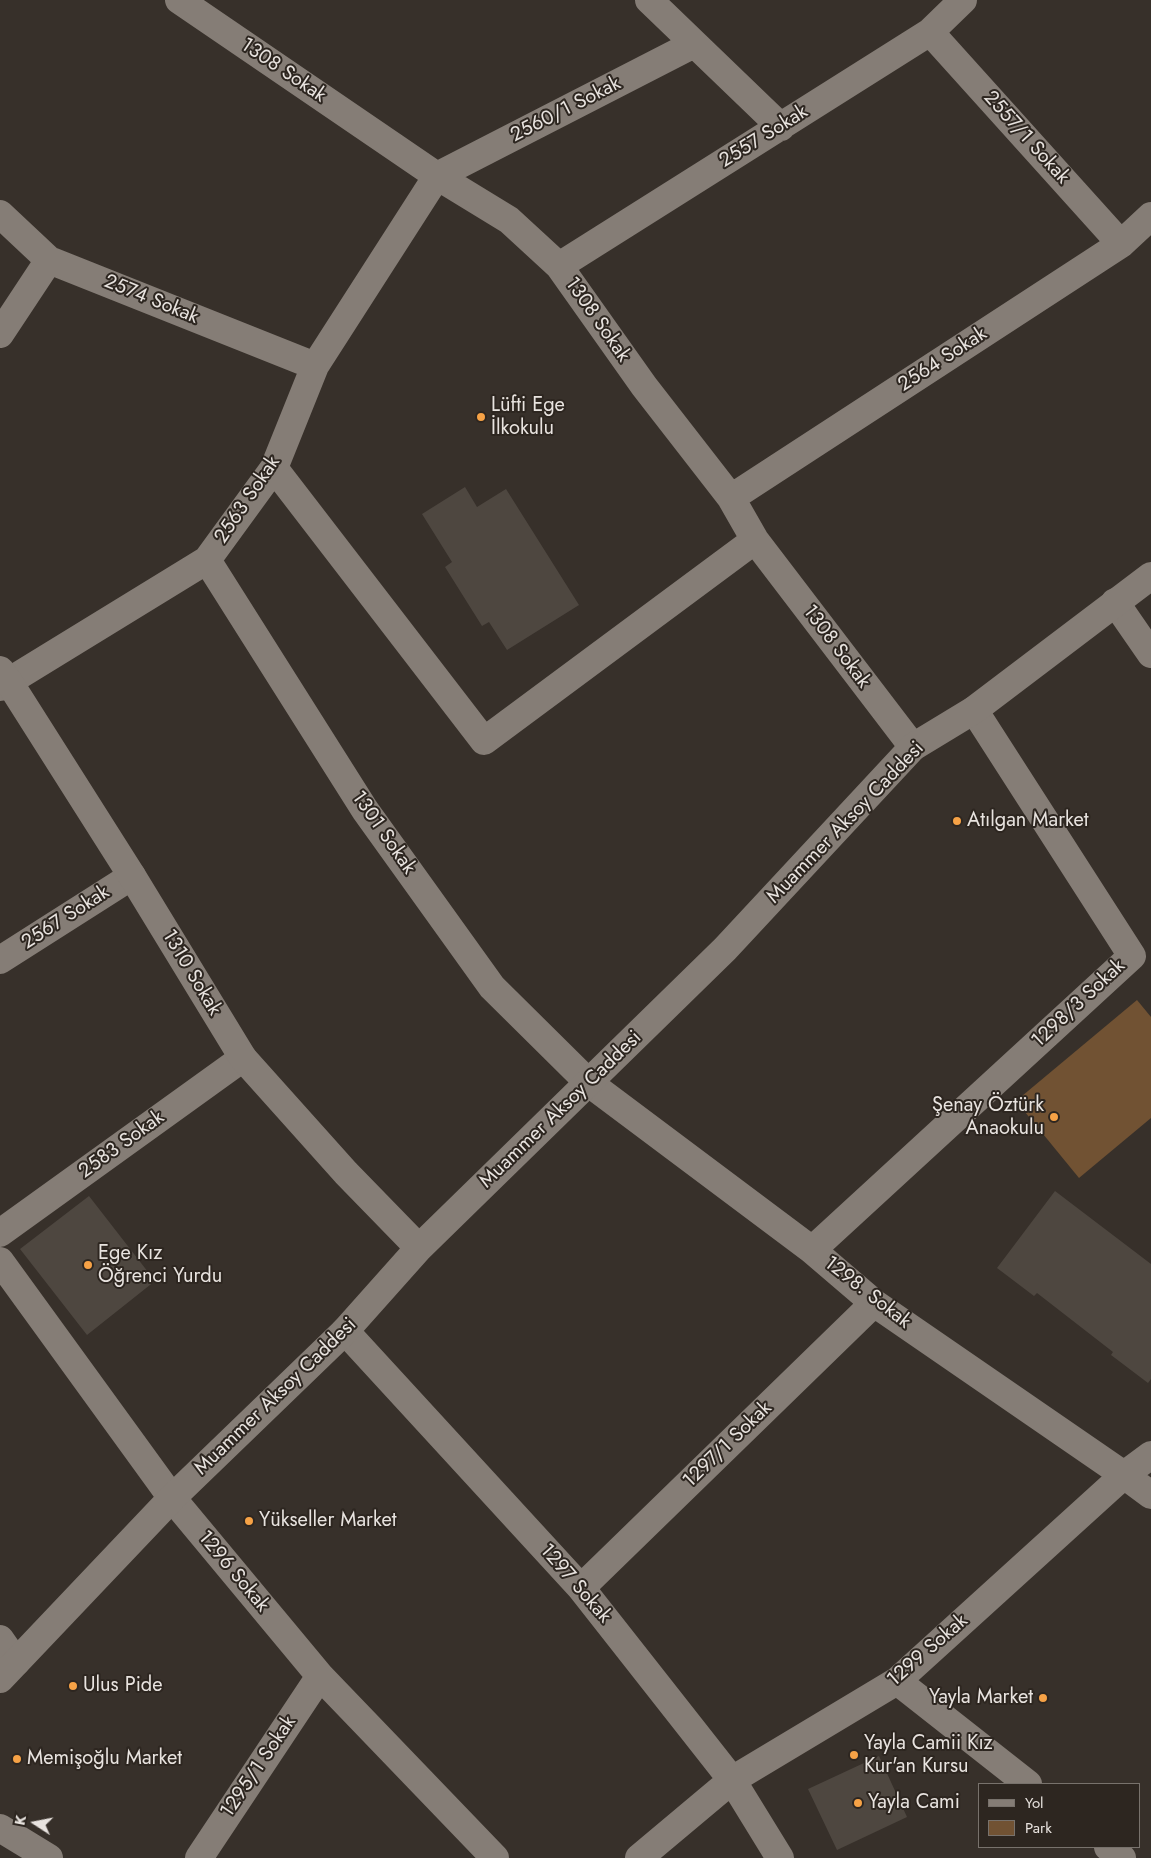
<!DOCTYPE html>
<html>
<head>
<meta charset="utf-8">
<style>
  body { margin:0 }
  #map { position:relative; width:1151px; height:1858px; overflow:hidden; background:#37302a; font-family:Jost,sans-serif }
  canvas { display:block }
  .legend { position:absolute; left:978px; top:1783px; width:162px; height:65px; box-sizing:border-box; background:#2d2620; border:1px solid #78726c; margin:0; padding:6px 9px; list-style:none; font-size:15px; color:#e8e3df }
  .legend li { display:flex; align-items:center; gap:10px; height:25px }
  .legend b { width:25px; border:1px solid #78726c }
  .north { position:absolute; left:10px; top:1798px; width:50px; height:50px; -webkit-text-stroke:4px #2d2620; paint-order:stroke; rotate:281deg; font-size:14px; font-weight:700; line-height:20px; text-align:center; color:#e8e3df }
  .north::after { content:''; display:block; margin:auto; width:18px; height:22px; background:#e8e3df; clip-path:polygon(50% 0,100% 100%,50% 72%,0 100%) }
</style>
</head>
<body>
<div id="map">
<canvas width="1151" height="1858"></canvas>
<ul class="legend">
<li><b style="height:6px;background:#857d76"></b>Yol</li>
<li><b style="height:14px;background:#715233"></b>Park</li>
</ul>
<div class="north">K</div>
</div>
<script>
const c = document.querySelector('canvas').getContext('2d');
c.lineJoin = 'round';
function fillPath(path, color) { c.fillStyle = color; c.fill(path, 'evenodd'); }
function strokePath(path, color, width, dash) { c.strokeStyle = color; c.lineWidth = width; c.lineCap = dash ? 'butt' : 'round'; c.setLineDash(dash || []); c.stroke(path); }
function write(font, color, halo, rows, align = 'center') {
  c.font = font + ' Jost,sans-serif'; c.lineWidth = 4; c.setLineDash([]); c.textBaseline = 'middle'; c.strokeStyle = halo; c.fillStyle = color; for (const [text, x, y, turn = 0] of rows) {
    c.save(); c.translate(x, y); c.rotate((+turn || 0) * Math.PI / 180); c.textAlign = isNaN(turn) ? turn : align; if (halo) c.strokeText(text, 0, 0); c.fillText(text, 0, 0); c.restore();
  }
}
fillPath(new Path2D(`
  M1137,1000L1151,1017V1118L1079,1178L1016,1101Z`), '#715233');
fillPath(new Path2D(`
  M465,487L477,507L506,489L579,605L507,650L489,622L482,626L445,567L452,562L422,514Z
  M1055,1191L1151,1264V1379L1148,1383L1111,1355L1113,1352L1037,1293L1034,1296L997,1268Z
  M89,1196L155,1281L87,1335L20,1249Z
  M879,1756L907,1817L837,1850L808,1789Z`), '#4e4740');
strokePath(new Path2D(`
  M179,0L437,176L509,220L559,266L644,386L731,498L755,540L913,747
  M649,0L781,127
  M930,32L1121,244
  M0,214L49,260L315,366
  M559,266L930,32L963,0
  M0,334L49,260
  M274,468L484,741L755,540
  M731,498L1121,244L1151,216
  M207,560L365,810L492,987L589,1083L812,1250L874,1303L1124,1475L1151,1495
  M1115,602L1151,654
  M0,687L207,560L274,468L315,366L437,176L694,44
  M0,960L132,876
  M0,1233L243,1058
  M812,1250L1132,956L974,710
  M0,1261L172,1498L320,1676L495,1858
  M345,1331L581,1588L732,1780L780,1858
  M581,1588L874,1303
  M0,1639L16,1662
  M897,1681L1028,1784
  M0,1828L49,1858
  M1108,1847L1122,1858
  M199,1858L320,1676
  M639,1858L732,1780L897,1681L1124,1475L1151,1455`), '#857d76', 28);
strokePath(new Path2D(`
  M0,670L9,682L132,876L243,1058L346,1173L419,1248
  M0,1679L172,1498L345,1331L419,1248L725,949L913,747L974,710L1151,576`), '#857d76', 28);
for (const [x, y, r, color] of [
  [481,417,5,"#f6a246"],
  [957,821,5,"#f6a246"],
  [1054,1117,5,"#f6a246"],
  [88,1265,5,"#f6a246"],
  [249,1521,5,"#f6a246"],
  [73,1686,5,"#f6a246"],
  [1043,1698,5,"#f6a246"],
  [854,1755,5,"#f6a246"],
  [17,1759,5,"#f6a246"],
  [858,1803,5,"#f6a246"]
]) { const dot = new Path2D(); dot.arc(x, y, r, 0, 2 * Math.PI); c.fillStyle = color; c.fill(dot); strokePath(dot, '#2d2620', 2); }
write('20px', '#e8e3df', '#2d2620', [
  ["1308 Sokak",283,71,34],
  ["2560/1 Sokak",566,110,-27],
  ["2557 Sokak",764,137,-32],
  ["2557/1 Sokak",1026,138,48],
  ["2574 Sokak",151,300,22],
  ["1308 Sokak",597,320,55],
  ["2564 Sokak",943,360,-33],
  ["2563 Sokak",248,500,-56],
  ["1308 Sokak",836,647,53],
  ["Muammer Aksoy Caddesi",846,823,-46],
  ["1301 Sokak",383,833,55],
  ["2567 Sokak",66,918,-33],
  ["1310 Sokak",191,973,59],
  ["1298/3 Sokak",1079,1004,-43],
  ["Muammer Aksoy Caddesi",561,1110,-44],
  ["2583 Sokak",122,1145,-36],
  ["1298. Sokak",867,1293,38],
  ["Muammer Aksoy Caddesi",276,1397,-44],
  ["1297/1 Sokak",728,1445,-44],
  ["1296 Sokak",233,1572,50],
  ["1297 Sokak",575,1584,49],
  ["1299 Sokak",928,1651,-41],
  ["1295/1 Sokak",259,1767,-56]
]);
write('20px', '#e8e3df', '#2d2620', [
  ["Lüfti Ege",491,406],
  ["İlkokulu",491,429],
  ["Atılgan Market",967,821],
  ["Şenay Öztürk",1044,1106,"right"],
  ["Anaokulu",1044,1129,"right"],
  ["Ege Kız",98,1254],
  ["Öğrenci Yurdu",98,1277],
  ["Yükseller Market",259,1521],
  ["Ulus Pide",83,1686],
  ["Yayla Market",1033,1698,"right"],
  ["Yayla Camii Kız",864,1744],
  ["Kur'an Kursu",864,1767],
  ["Memişoğlu Market",27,1759],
  ["Yayla Cami",868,1803]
], 'left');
</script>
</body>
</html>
